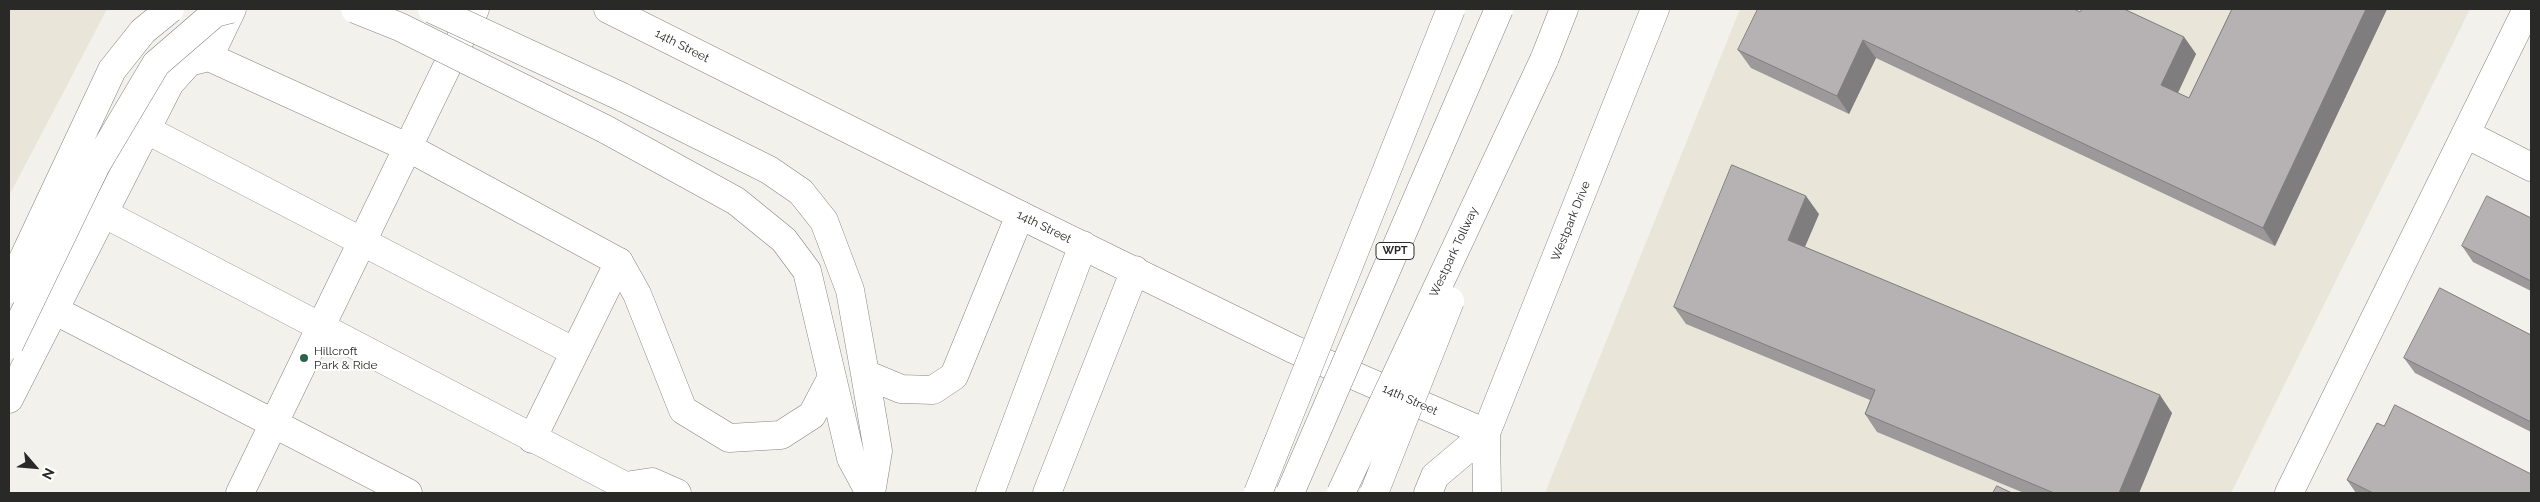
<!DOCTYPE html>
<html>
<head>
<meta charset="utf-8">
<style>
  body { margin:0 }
  #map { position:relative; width:2540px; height:502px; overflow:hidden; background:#f2f1ec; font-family:Raleway,sans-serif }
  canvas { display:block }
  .frame { position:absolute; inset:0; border:10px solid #292927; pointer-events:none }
  .north { position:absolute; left:10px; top:442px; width:50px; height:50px; -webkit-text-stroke:4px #fff; paint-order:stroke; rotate:117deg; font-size:14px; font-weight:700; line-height:20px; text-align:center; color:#292927 }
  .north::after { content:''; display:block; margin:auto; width:18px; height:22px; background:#292927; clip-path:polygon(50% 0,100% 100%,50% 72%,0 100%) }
</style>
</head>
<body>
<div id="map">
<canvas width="2540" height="502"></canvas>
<div class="frame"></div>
<div class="north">N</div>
</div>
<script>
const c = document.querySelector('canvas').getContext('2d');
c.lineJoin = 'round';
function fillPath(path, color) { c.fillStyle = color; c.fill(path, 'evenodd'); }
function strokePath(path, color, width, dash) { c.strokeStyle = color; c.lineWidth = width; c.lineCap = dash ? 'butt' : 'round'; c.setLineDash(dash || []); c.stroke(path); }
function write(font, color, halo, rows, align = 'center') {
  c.font = font + ' Raleway,sans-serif'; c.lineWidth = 4; c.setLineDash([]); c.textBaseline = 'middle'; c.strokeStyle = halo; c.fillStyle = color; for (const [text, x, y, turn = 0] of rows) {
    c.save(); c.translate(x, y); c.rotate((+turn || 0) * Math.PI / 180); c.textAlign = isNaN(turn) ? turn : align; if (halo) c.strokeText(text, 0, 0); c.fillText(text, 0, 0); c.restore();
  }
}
fillPath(new Path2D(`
  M9,9H107L9,196Z
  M1740,9H2470L2231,493H1545Z`), '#e9e5d9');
const minor = new Path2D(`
  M608,9L1020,215L1293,349L1486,433
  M209,57L232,9
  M145,129L573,351
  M2466,134L2531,167
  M103,213L625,486
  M54,310L408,493
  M9,399L170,83L189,62L209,57L409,148L619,262L532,439
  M625,486L652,482L677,493
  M240,493L475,9
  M990,493L1083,245
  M1047,493L1135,270
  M2289,493L2527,9`);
const major = new Path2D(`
  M1428,493L1435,476L1486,433
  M1487,493L1486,433L1655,9`);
const highway = new Path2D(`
  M1544,60L1564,9
  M622,97L769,170L801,192L824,221L850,290L865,374L878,451L871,493
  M605,129L736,201L784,240L807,271L851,458L870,493
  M619,262L637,294L683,410L729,438L781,435L812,415L831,379
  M865,374L901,389L933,390L954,376L1020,215`);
strokePath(minor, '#878582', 29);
strokePath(major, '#878582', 29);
strokePath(highway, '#878582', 29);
strokePath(minor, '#fff', 28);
strokePath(major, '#fff', 28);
strokePath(highway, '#fff', 28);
const highwayBridge = new Path2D(`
  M355,9L400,27L605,129
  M432,9L622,97
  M9,289L112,70L143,31L170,9
  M9,345L96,165L156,64L215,13L231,9
  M1258,493L1451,9
  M1290,493L1499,9
  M1341,493L1544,60
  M1374,493L1450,301`);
strokePath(highwayBridge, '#878582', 29, []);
strokePath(highwayBridge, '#fff', 28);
fillPath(new Path2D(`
  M2232,9H2387L2275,246L1876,58L1849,114L1751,68L1738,50L2080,12L2184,37L2196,54L2178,93L2189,98Z
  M1819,214L1805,247L2172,413L2139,493H2024L1877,432L1865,414L1870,400L1686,324L1674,307Z
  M2531,218V291L2473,262L2462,246Z
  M2531,335V432L2415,373L2404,358Z
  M2347,480L2531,493H2356Z`), '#9d999b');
fillPath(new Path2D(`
  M2366,9H2387L2275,246L2263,228Z
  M2184,37L2196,54L2173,103L2161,85Z
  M1863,40L1876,58L1849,114L1837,96Z
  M1806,196L1819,214L1800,258L1788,240Z
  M2160,395L2172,413L2139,493H2119Z`), '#7f7d7e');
const building = new Path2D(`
  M1758,9H2074L2080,12L2082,9H2124L2184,37L2161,85L2189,98L2232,9H2366L2263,228L1863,40L1837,96L1738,50Z
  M1732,165L1806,196L1788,240L2160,395L2119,493H2054L1865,414L1875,390L1674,307Z
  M2487,196L2531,218V281L2462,246Z
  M2440,288L2531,335V422L2404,358Z
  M2395,405L2531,474V493H2373L2347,480L2377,423L2384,426Z
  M1997,486L2012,493H1993Z`);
fillPath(building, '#b6b2b4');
strokePath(building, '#7f7d7e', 1);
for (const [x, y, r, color] of [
  [304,358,5,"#2b634a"]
]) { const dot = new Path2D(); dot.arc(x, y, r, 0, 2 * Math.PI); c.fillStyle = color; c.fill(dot); strokePath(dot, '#fff', 2); }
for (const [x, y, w] of [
  [1395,251,38]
]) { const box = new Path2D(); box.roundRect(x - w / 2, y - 8.5, w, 17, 4); c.fillStyle = '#fff'; c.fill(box); strokePath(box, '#292927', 1); }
write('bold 11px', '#292927', null, [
  ["WPT",1395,251]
]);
write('12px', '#292927', '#fff', [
  ["14th Street",682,46,27],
  ["Westpark Drive",1571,221,-68],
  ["14th Street",1044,227,26],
  ["Westpark Tollway",1454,252,-65],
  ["14th Street",1410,400,24]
]);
write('12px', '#292927', '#fff', [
  ["Hillcroft",314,351],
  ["Park & Ride",314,365]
], 'left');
</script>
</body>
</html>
